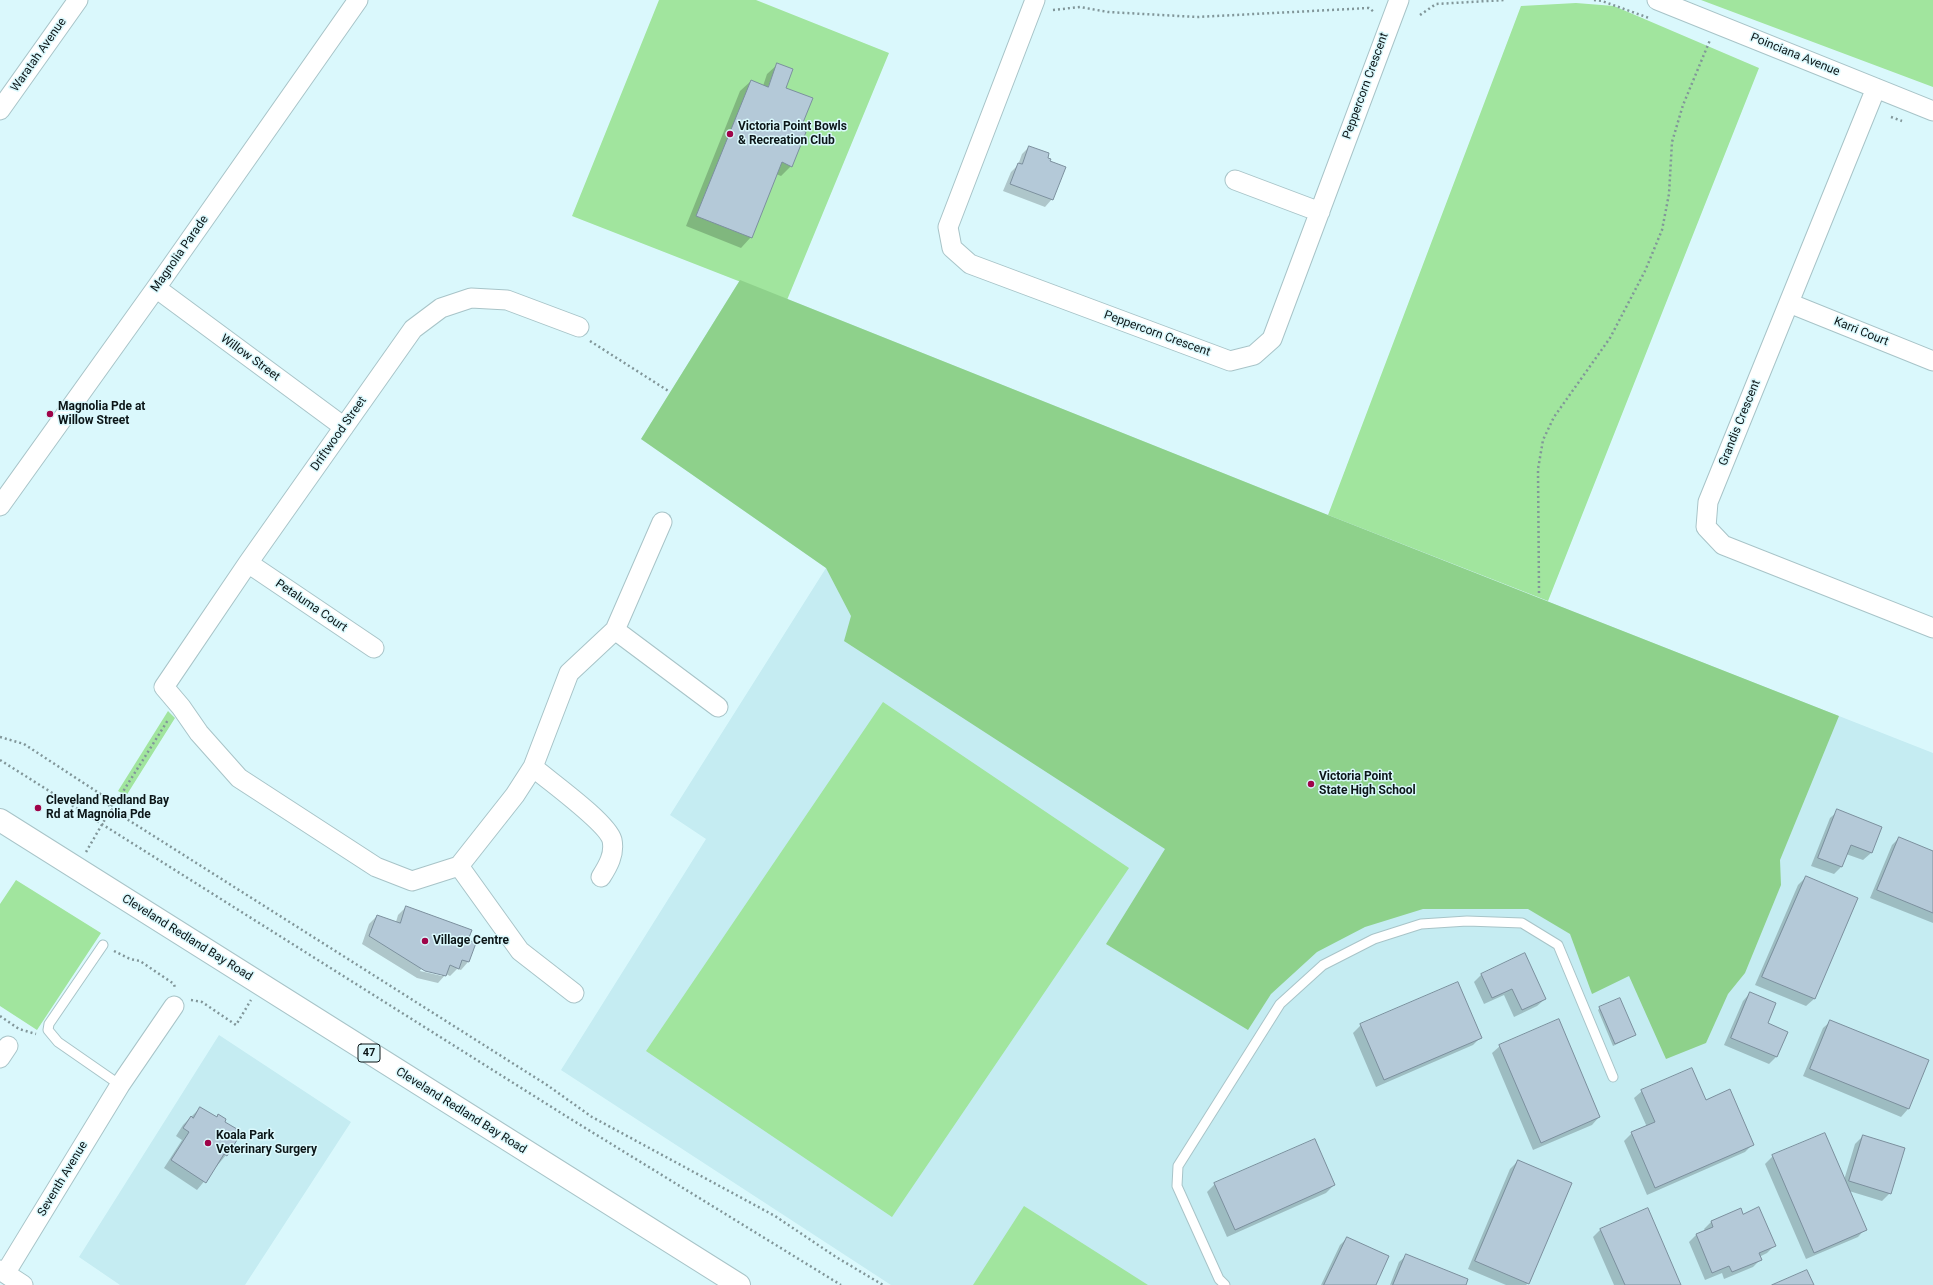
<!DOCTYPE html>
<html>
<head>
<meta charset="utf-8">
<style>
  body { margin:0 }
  canvas { display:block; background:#daf8fc }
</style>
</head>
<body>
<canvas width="1933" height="1285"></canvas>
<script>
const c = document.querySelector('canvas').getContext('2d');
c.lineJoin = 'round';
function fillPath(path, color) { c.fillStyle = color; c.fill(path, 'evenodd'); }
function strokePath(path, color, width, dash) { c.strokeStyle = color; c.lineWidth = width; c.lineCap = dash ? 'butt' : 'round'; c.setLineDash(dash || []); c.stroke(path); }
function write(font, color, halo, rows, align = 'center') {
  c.font = font + ' Roboto,sans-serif'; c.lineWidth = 3; c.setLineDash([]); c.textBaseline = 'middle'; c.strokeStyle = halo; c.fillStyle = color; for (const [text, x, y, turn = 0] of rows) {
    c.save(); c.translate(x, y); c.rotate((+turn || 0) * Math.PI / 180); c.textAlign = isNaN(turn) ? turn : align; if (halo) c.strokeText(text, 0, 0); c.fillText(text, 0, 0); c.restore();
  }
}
fillPath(new Path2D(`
  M740,280L1328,515L1933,753V1285H891L561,1070L706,839L670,815L826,568L641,439Z
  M219,1035L351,1122L245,1285H120L79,1257Z`), '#c5ecf2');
fillPath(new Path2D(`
  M659,0H756L889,53L787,300L572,216Z
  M1701,0H1933V87Z
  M1576,3L1614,6L1759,68L1548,601L1328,515L1521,6Z
  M883,702L1129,868L892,1217L646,1051Z
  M168,711L175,718L126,796L118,791Z
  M16,880L101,933L37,1030L0,1006V904Z
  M1024,1206L1148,1285H973Z`), '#a1e59e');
fillPath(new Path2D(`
  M740,280L1328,515L1839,716L1780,860L1781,885L1745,973L1728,994L1706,1043L1666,1059L1629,976L1592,994L1570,934L1528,909H1423L1365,927L1317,952L1271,994L1248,1030L1106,944L1165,849L844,641L851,616L826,568L641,439Z`), '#8ed18b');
fillPath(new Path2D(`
  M778,64L799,131L791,166L781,176L776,174L751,237L741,248L686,226L740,91L751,81L763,86L767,74Z
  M1029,147L1047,158L1052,199L1045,207L1003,191L1011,172L1018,165L1022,154Z
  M1838,811L1881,827L1871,853L1863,860L1846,854L1841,867L1834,874L1811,866L1830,818Z
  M1899,838L1933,852V923L1870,898L1892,845Z
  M1806,877L1857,899L1814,999L1806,1006L1755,985L1798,885Z
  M406,907L475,943L468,962L461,970L457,969L450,976L446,974L438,983L417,978L362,944L369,924L377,916L396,922L398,915ZM421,969L442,974V976L420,971Z
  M1482,974L1545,999L1537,1006L1514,1017L1504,995L1484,1004L1474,982Z
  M1750,993L1766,1024L1777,1056L1769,1064L1724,1045L1743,1001Z
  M1600,1008L1635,1035L1613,1046L1598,1010Z
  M1831,1021L1928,1061L1908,1109L1901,1117L1803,1076L1823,1028Z
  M1361,1025L1481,1037L1473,1045L1376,1087L1353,1033Z
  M1500,1046L1599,1117L1592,1125L1533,1150L1492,1053Z
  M1642,1091L1706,1101L1753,1144L1745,1152L1647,1195L1624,1141L1632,1133L1647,1127L1634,1098Z
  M200,1108L226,1155L197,1190L164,1168L182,1140L176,1136L183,1125Z
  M1863,1136L1890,1193L1882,1201L1849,1191L1865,1229L1858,1237L1806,1259L1765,1164L1773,1156L1844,1180L1855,1144Z
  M1518,1161L1528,1283L1526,1285H1506L1468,1269L1510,1169Z
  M1215,1184L1334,1185L1326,1193L1227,1237L1207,1192Z
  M1742,1215L1775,1245L1767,1253L1759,1257L1761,1259L1753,1267L1724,1279L1722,1273L1705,1280L1689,1242L1696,1235L1705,1231L1704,1229L1711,1222Z
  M1601,1229L1680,1285H1614L1593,1237Z
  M1347,1238L1375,1285H1321L1340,1245Z
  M1407,1255L1465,1285H1390L1399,1262Z`), '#0003');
const building = new Path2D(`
  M777,63L793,69L786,88L813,98L800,130L806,132L792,167L782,162L752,238L696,216L751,80L768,87Z
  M1029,146L1049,153L1048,158L1051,159L1050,161L1066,167L1053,200L1010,184L1018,163L1022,164Z
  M1837,809L1882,827L1872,853L1851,845L1842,867L1818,858Z
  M1899,837L1933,851V913L1877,890Z
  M1806,876L1858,898L1815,999L1762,977Z
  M406,906L472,930L468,940L476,943L469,962L462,960L459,969L450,965L446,976L425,971L369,936L377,915L400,923Z
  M1525,953L1546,999L1522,1010L1512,989L1492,998L1481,974Z
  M1458,982L1482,1038L1384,1080L1360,1024Z
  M1750,992L1776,1003L1768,1023L1788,1032L1777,1057L1731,1038Z
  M1620,998L1636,1035L1615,1044L1599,1007Z
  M1559,1019L1600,1117L1541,1143L1499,1045Z
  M1830,1020L1929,1060L1909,1109L1810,1069Z
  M1692,1068L1706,1100L1730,1089L1754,1145L1655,1188L1631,1132L1655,1122L1641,1090Z
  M200,1107L217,1117L218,1114L226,1119L225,1122L242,1132L227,1156L224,1154L206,1183L171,1160L189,1132L183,1128L191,1116L193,1118Z
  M1825,1133L1867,1230L1814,1253L1772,1155Z
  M1863,1135L1905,1148L1891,1194L1849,1181Z
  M1315,1139L1335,1185L1235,1230L1214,1183Z
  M1518,1160L1572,1183L1529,1284L1475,1261Z
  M1759,1207L1776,1246L1759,1253L1762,1260L1732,1272L1729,1266L1712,1273L1696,1234L1713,1227L1711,1221L1741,1208L1743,1214Z
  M1648,1208L1681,1285H1625L1600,1229Z
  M1347,1237L1389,1256L1376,1285H1324Z
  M1406,1254L1468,1279L1466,1285H1393Z
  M1807,1270L1814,1285H1772Z`);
fillPath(building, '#b4c9d8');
strokePath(building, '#7c909e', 1);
const service = new Path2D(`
  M103,945L49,1024L48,1030L58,1042L120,1085
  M1225,1285L1219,1279L1177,1186L1178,1166L1280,1004L1323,965L1374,939L1421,924L1467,921L1522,923L1558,945L1613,1077`);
const minor = new Path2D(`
  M1035,0L948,227L952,248L970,264L1230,361L1254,355L1272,339L1399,0
  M1657,0L1933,111
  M1876,88L1708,502L1706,527L1723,545L1933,628
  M0,110L78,0
  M1235,180L1320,212
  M156,288L344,427
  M1789,303L1933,361
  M579,327L507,300L471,298L441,308L413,329L248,563L164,687L181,707L199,733L239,778L376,867L412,881L459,866L515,795L533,767L569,673L615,630L662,522
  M0,506L156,288L358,0
  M248,563L374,648
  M615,630L718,707
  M533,767C549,781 607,822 612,840C615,854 608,866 601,877
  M459,866L520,951L574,993
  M0,1058L8,1046
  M0,1270L23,1285
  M6,1272L120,1085L174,1006`);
const trunk = new Path2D(`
  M0,820L739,1285`);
strokePath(service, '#a8c4c8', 11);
strokePath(minor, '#a8c4c8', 21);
strokePath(trunk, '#a8c4c8', 24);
strokePath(new Path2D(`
  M1594,0L1602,1L1649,18
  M1053,10L1080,7L1108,12L1197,17L1369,8L1374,12
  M1420,15L1436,4L1505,0
  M1891,117L1902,121
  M590,341L670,392
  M1539,593L1538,469L1543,440L1554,417L1610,338L1645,271L1662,230L1669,194L1672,142L1683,105L1710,40
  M0,737L24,744L105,797L111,809L547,1085L592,1117L775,1216L836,1257L883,1285
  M0,760L569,1118L841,1285
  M111,806L119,798L168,720
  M86,852L111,809
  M114,951L130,959L140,961L174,984L175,988
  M191,1000L202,1002L236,1025L251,1000
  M0,1016L19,1029L36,1034`), '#819699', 2.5, [2, 3]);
strokePath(service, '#fff', 9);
strokePath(minor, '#fff', 19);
strokePath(trunk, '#fff', 22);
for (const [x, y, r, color] of [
  [730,134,4,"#9f0449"],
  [50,414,4,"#9f0449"],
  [1311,784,4,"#9f0449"],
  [38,808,4,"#9f0449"],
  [425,941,4,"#9f0449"],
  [208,1143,4,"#9f0449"]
]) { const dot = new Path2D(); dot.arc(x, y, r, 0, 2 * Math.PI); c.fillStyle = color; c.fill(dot); strokePath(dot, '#daf8fc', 1.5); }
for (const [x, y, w] of [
  [369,1053,22]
]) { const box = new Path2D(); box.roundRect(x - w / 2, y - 9, w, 18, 3); c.fillStyle = '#daf8fc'; c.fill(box); strokePath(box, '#0b1517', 1); }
write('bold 11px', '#0b1517', null, [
  ["47",369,1053]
]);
write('12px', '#0b1517', '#daf8fc', [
  ["Waratah Avenue",39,55,-55],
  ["Poinciana Avenue",1795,55,22],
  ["Peppercorn Crescent",1366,86,-70],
  ["Magnolia Parade",180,254,-55],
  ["Karri Court",1861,332,22],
  ["Peppercorn Crescent",1157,334,20],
  ["Willow Street",250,358,36],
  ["Grandis Crescent",1740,423,-68],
  ["Driftwood Street",339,434,-55],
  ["Petaluma Court",311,606,34],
  ["Cleveland Redland Bay Road",187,938,32],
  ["Cleveland Redland Bay Road",461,1111,32],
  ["Seventh Avenue",63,1179,-59]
]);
write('bold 12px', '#0b1517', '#daf8fc', [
  ["Victoria Point Bowls",738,127],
  ["& Recreation Club",738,141],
  ["Magnolia Pde at",58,407],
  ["Willow Street",58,421],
  ["Victoria Point",1319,777],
  ["State High School",1319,791],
  ["Cleveland Redland Bay",46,801],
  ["Rd at Magnolia Pde",46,815],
  ["Village Centre",433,941],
  ["Koala Park",216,1136],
  ["Veterinary Surgery",216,1150]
], 'left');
</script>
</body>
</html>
